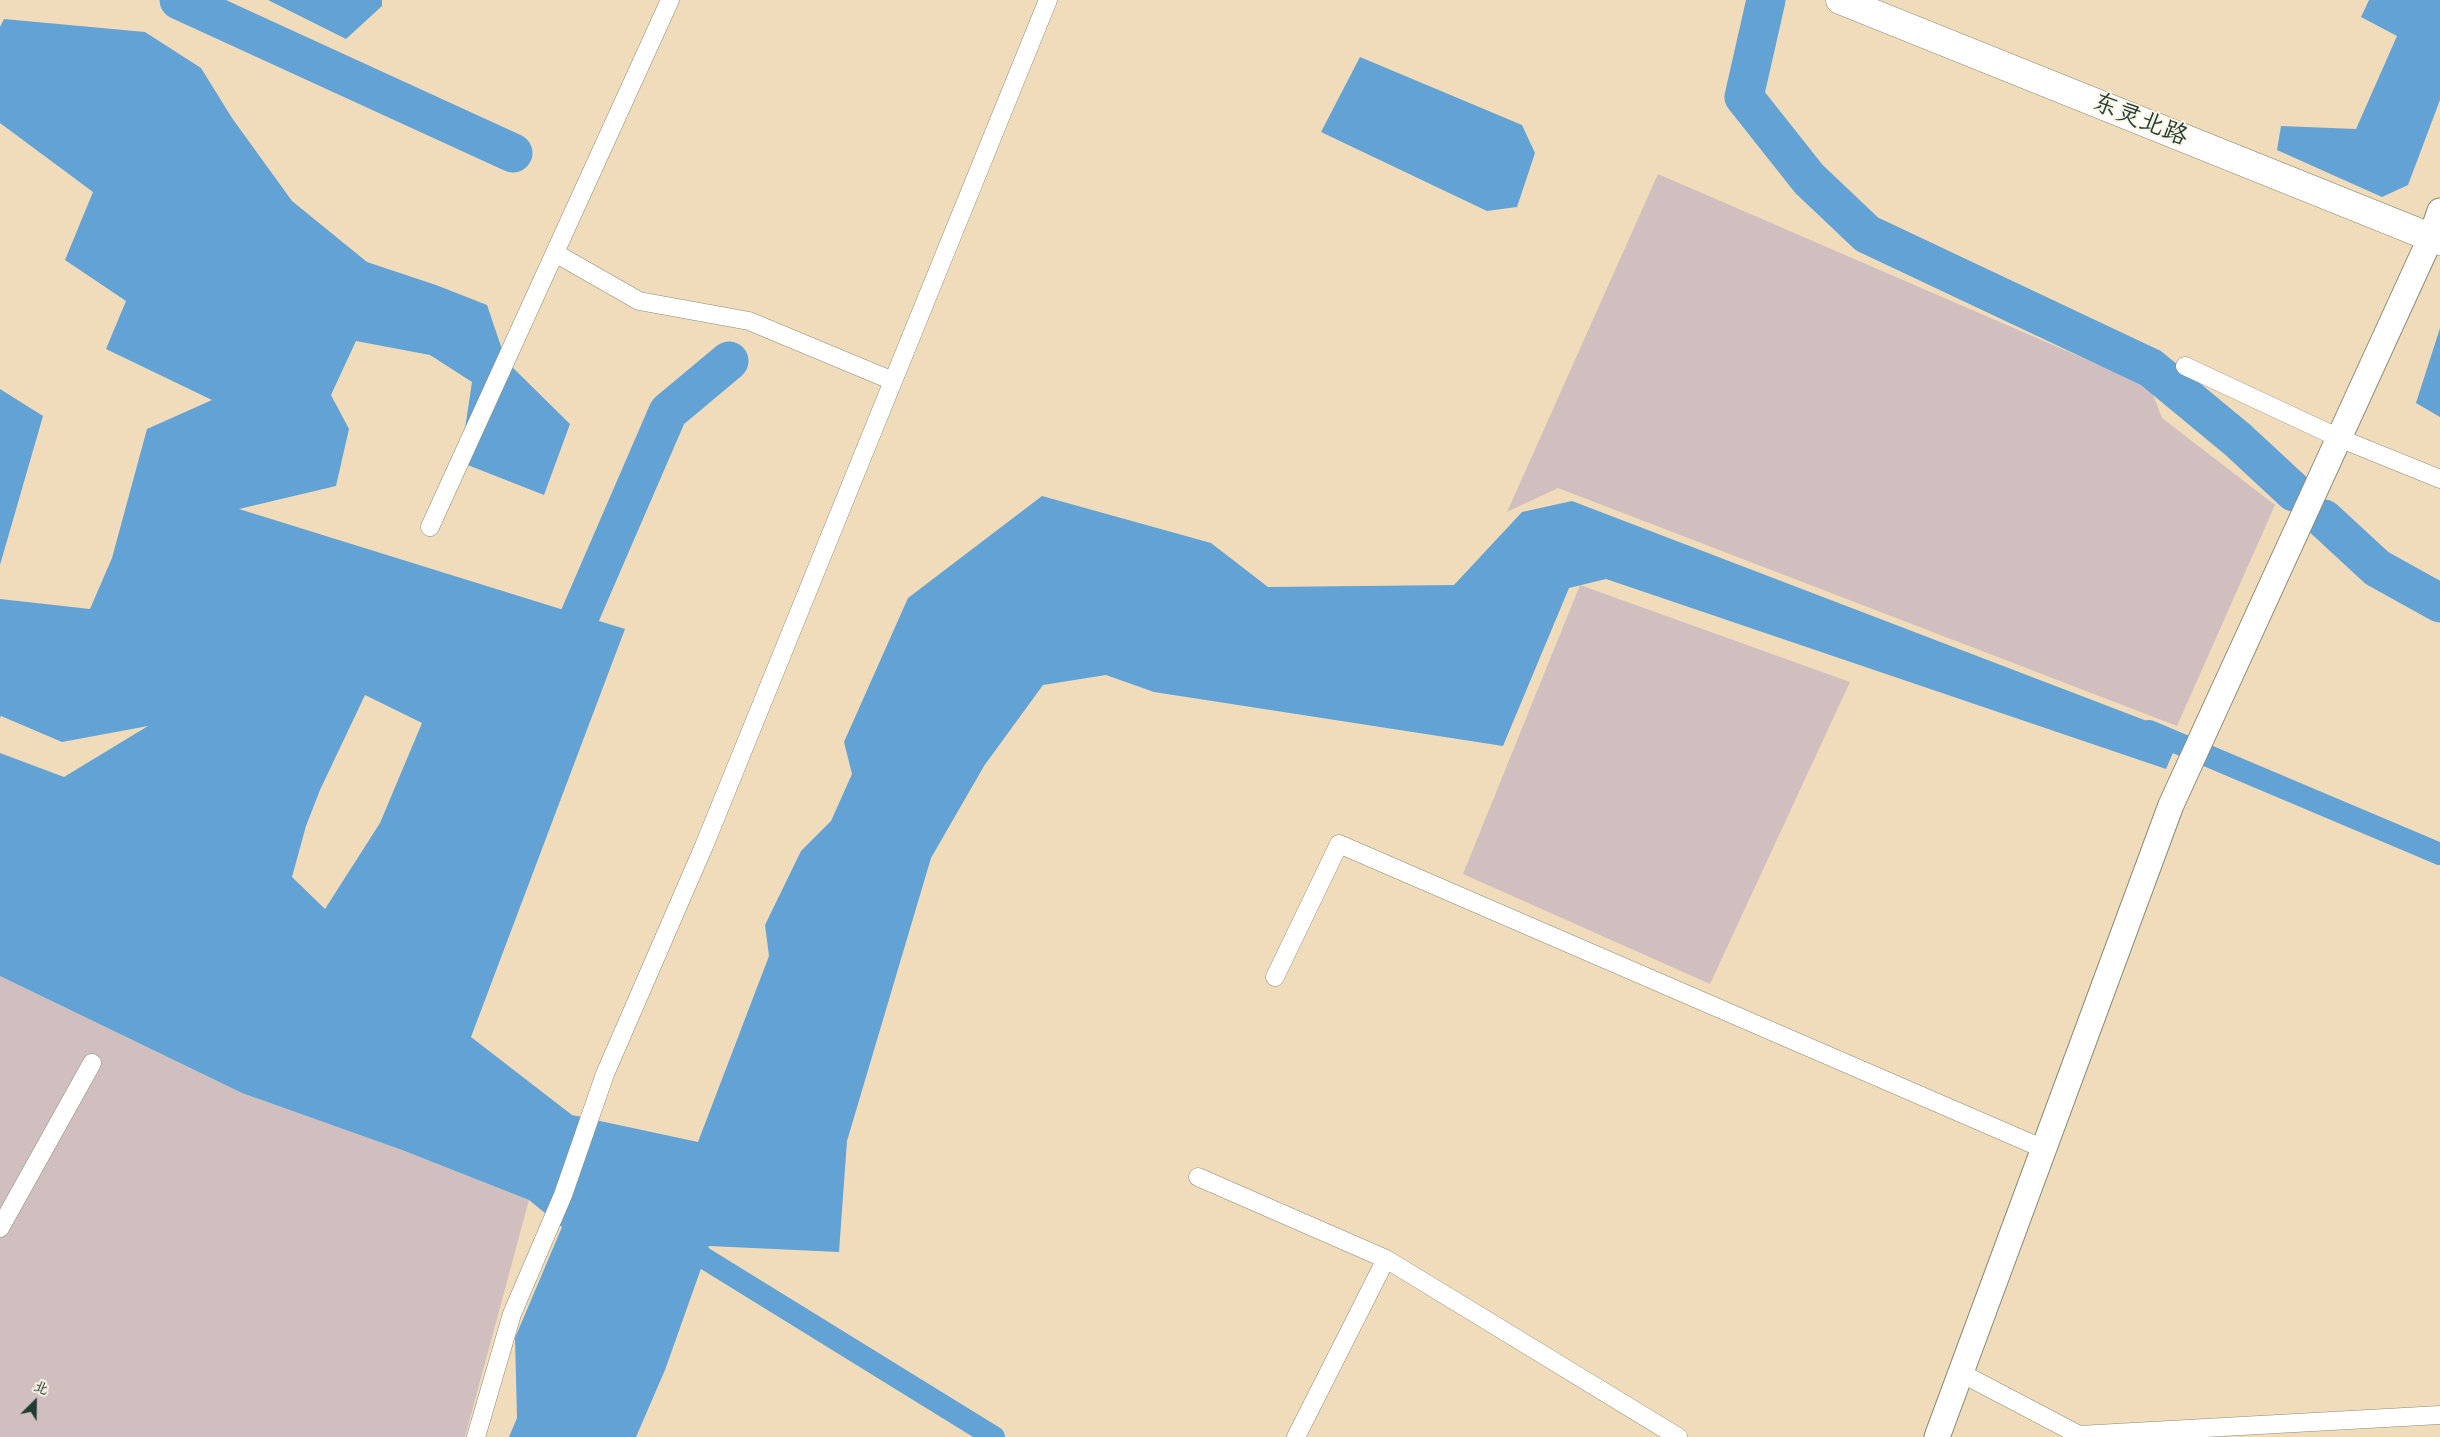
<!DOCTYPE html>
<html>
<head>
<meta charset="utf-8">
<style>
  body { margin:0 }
  #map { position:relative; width:2440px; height:1437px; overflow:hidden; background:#f0dcbb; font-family:Caveat,"LXGW WenKai TC",sans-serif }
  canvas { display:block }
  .north { position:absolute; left:10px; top:1377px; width:50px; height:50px; -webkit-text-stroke:4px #fcf5e5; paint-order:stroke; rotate:23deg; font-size:14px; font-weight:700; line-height:20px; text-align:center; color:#1f3d34 }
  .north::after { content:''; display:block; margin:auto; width:18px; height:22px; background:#1f3d34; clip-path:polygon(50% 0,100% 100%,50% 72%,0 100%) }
</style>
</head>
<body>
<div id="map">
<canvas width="2440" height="1437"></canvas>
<div class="north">北</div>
</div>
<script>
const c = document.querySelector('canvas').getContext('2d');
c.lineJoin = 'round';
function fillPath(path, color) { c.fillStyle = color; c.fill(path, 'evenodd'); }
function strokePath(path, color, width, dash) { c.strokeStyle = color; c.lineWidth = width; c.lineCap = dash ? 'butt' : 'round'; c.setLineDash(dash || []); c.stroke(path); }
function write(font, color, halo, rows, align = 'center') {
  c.font = font + ' Caveat,"LXGW WenKai TC",sans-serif'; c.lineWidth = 4; c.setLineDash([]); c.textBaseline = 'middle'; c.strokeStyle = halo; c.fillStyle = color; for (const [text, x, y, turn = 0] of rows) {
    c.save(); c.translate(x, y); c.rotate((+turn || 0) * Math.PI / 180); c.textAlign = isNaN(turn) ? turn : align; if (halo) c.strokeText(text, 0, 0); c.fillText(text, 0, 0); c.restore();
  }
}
fillPath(new Path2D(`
  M1658,174L2150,387L2162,418L2275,505L2177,726L1558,488L1507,512Z
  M1580,585L1850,682L1710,984L1463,874Z
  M0,976L242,1093L402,1150L529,1200L465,1437H0Z`), '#d1bfbf');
fillPath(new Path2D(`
  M268,0H382V6L346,39Z
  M2369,0H2440V100L2408,185L2382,197L2277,150L2281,126L2356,129L2397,36L2361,17Z
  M4,19L145,32L201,68L232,118L292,201L367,262L436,285L487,305L506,361L570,424L544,495L460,462L472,382L430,355L356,341L331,395L349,429L336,486L239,509L625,629L471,1037L572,1115L698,1142L769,956L765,925L801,851L831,821L852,774L844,742L908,598L1042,496L1211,543L1268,587L1454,585L1522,512L1572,501L2181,734L2166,769L1606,579L1569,588L1503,746L1154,692L1106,675L1043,685L984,766L931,858L847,1141L839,1252L709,1246L665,1370L636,1437H509L517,1418L515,1338L562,1227L529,1200L402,1150L242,1093L0,976V753L64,777L148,726L62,742L1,716L0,718V599L90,609L112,558L147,429L212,400L106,349L126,301L65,260L93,192L0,123V27ZM365,695L422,723L380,823L325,909L292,877L306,826L320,790Z
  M1360,57L1522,125L1535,153L1517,207L1487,211L1321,132Z
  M2440,328V417L2416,403Z
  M0,389L43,416L0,565Z`), '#63a2d5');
strokePath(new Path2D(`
  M2149,731L2440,854
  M678,1242L994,1437`), '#63a2d5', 22);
strokePath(new Path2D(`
  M179,0L513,153
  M1766,0L1744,97L1809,179L1867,234L2151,368L2238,440L2294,492
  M2324,519L2377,568L2440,603
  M559,664L668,412L729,361`), '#63a2d5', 39);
const street = new Path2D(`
  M555,253L639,301L749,321L893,381
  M2185,366L2339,438L2440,479
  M430,527L670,0
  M1275,977L1339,844L2044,1149
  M1198,1177L1386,1259L1678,1437
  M0,1228L92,1063
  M1961,1373L2079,1435L2440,1415
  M476,1437L512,1314L563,1195L605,1074L704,846L1048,0
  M1296,1437L1386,1259`);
const secondary = new Path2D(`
  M1937,1437L2171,805L2431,237L2440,211`);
const primary = new Path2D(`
  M1840,0L2440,241`);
strokePath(street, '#888c78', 19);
strokePath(secondary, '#888c78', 27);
strokePath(primary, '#888c78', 29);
strokePath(street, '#fff', 18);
strokePath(secondary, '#fff', 25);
strokePath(primary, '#fff', 28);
write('25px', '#1f3d34', '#fcf5e5', [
  ["东灵北路",2140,120,22]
]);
</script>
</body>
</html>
